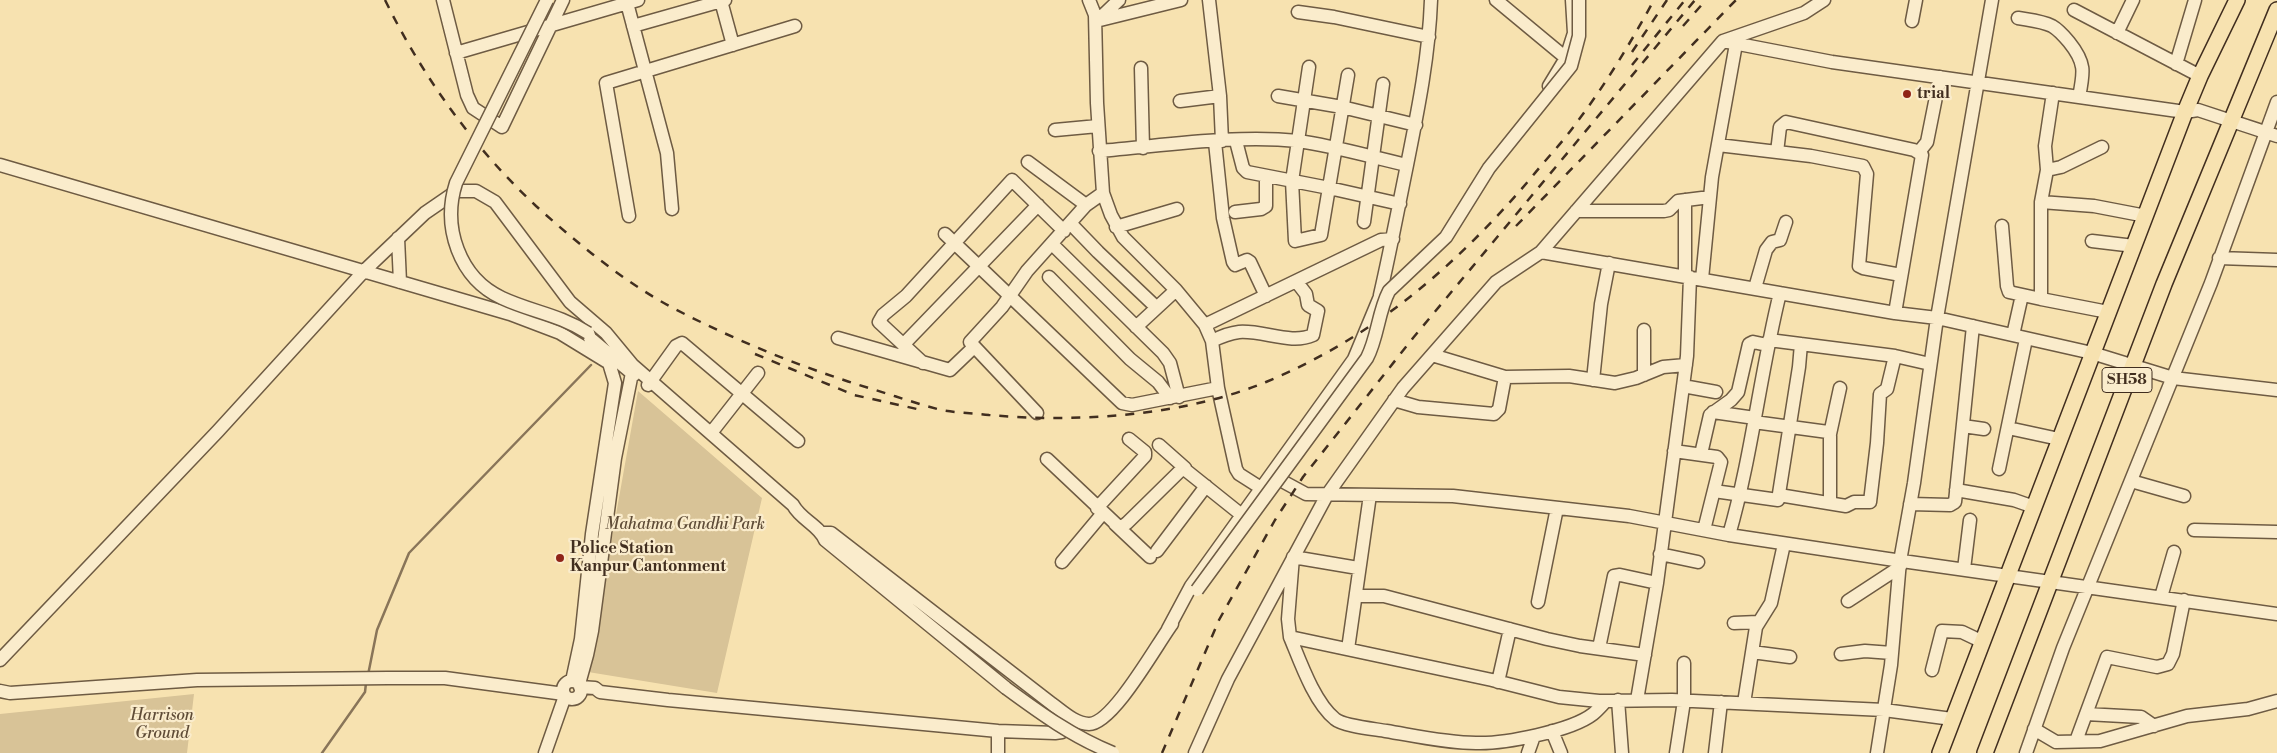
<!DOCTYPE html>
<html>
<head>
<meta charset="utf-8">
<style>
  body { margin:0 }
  canvas { display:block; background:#f7e2b0 }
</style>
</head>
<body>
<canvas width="2277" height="753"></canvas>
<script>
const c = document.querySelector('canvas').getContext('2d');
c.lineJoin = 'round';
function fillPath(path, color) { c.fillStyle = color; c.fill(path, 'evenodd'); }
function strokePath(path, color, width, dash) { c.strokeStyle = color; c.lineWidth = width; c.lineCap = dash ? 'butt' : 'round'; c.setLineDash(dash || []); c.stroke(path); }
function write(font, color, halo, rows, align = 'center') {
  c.font = font + ' "Libre Bodoni",serif'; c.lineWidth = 4.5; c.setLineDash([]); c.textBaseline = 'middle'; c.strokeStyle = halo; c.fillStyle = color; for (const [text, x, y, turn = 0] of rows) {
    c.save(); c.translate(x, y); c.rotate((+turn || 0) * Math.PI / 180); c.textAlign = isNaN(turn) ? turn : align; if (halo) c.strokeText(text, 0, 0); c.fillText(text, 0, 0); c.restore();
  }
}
fillPath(new Path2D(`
  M638,391L762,498L717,693L588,672Z
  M194,694L187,753H0V714Z`), '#d8c397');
strokePath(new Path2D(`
  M368,675L377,630L409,553L591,365
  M322,753L365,692L366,683`), '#897559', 2.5);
const minor = new Path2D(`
  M443,0L467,95L473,108L502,127L563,0
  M1089,0L1095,15L1097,103L1103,193L1111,215L1123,237L1176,290L1205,325L1212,341L1218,388L1236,469L1239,474L1261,488
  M1209,0L1220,96L1222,141
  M1496,0L1566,58
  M721,1L733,45
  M627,3L667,153L672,209
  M2074,10L2200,76
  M1298,12L1334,17L1429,37
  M2018,18C2029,20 2042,21 2052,26C2059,30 2064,36 2069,42C2086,63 2084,72 2079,97
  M1098,20L1119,0
  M1096,21L1181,0
  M1912,21L1916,0
  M633,26L725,0
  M2117,33L2133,0
  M1723,41L1832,62L2185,112L2198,110L2277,136
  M456,53L638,0
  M2176,64L2195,0
  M1309,67L1292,181L1295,241L1321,235L1348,75
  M1141,68L1143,148
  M1549,86L1566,58L1574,33L1572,0
  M1278,96L1342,107L1416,125
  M1180,101L1220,96
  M1055,130L1098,126
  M1236,141L1243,168L1247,172L1329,188L1400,204
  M1215,142L1223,218L1233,262L1235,265L1247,260L1250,262L1266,296
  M1718,145L1811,156L1863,166L1867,174L1859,266L1863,268L1901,275
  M1099,151C1162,146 1236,134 1298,141C1335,146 1371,157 1407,165
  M1777,152L1780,127L1786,122L1914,150L1922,155L1895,313
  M1919,152L1927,142L1940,77
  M1028,162L1086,205
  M0,165L510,314L560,333L609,363L615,383L592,534L581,639L572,681
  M2047,170L2061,167L2102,147
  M2041,202L2047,170L2045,146L2053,93
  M1576,211H1664L1669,210L1678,201L1710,197
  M1235,212L1261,209L1266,206V177
  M629,216L606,83L795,26
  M1364,222L1383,84
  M1071,224L1098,252L1156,307
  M2002,226L2007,286L2009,292L2041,299
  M1116,227L1177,209
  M945,234L1122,403L1132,405L1218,388
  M398,238L400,282
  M2092,241L2134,246
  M1052,244L1163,353L1170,363L1179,397
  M1541,252L1895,313L1937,318L2092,353L2173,378L2277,390
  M2219,258L2277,260
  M1685,276V200
  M1049,277L1130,359L1158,382L1170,398
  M1702,279L1712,177L1736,44
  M1755,288L1766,250L1772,242L1780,240L1786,222
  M1380,295C1390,252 1398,209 1407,165C1418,110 1429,56 1431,0
  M2108,312L2041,299V202L2094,206L2146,216
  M1205,325L1381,240L1393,239
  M1136,327L1176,290
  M1644,330V375
  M588,333L590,338L634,375
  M2013,335L2022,295
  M838,338L950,370L974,347
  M1769,340L1895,356L1930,364
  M1212,341C1220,337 1230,333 1239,332C1263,330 1291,345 1313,335L1318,311L1308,305L1306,294L1296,281
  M903,345L1038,205
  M1432,355L1505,377L1569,376L1615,383L1636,378L1663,367L1686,365
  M629,362L793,505C801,520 819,525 825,540L1006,688
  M923,363L879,322L883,315L906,296L1012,180L1064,231
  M1593,380L1601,304L1609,263
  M648,385L676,346L682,343L798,441
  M1683,386L1716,392
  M1394,400L1418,407L1494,414L1499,409L1505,377
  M1713,412L1755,418
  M1037,413L970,342L1002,307L1027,271L1086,205L1103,193
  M1754,422L1828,432L1830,436V503
  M1963,426L1984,429
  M2008,428L2059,439
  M711,433L758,373
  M1830,434L1840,388
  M1159,445L1185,468
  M1674,451L1717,457L1721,462L1704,530
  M1701,454L1710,415L1731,400L1738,392L1749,344L1753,342L1767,345
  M1047,459L1118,526H1123L1127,523L1183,468L1243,516
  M1999,469L2026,339
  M1271,475L1306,494L1453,496L1629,516L1729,535L1888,559L2277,614
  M2131,481L2184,496
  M1956,490L2014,500L2034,507
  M1714,491L1778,500L1799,367L1801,344
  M1779,495L1846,506L1854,502H1870L1877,443L1880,394L1887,389L1895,356
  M1910,504L1950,505L1955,502L1973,326
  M1097,508L1145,456V452L1129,439
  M1115,524L1150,557
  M2194,530L2277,532
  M822,533H831L1052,704C1062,711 1075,724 1089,724C1113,724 1157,644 1172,624
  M1729,535C1752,456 1760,373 1780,293
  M1157,551L1206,486
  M1660,554L1698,562
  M1062,562L1103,513
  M1358,568L1293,557L1288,619L1290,637L1492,680L1559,697L1599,701L1672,700L1884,710L1952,719
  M1964,569L1970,520
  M1356,596H1384L1547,639L1580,646L1645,655
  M2161,597L2174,552
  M1848,601L1900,567
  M1538,602L1557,508
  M1734,623L1758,622
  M1168,629L1191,586L1354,359L1379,299L1388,286
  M1290,637C1300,661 1314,702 1335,719C1343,726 1375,729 1386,731C1416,736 1447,743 1476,743C1504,744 1571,731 1593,714C1598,710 1602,705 1606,701
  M1599,648L1614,576L1620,575L1657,583
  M1348,649L1370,495
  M1752,652L1790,657
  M1841,654L1865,651L1892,653
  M0,660L218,431L364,271L425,213L457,191H476L495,202L570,302L606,333L635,368
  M1932,670L1942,631L1962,632L1983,642
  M563 690a9 9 0 1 1 18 0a9 9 0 1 1-18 0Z
  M1498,682L1510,629
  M579,684L587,655L592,631L615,458L632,373L635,368
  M580,687L595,688L600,692L668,700L998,731L1055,733L1062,732L1073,724
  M0,691L10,693L197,680L388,678H445L564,694
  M1618,700L1622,753
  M1637,700L1657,583L1687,356L1690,277
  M1744,703L1756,627L1771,603L1784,544
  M2086,714L2141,717L2154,726
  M2034,729L2056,742L2100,741L2187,716L2248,709L2277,701
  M1552,731L1561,753
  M2076,741L2107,657L2157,667L2168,664L2173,654L2184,600
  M545,753L565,696
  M998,753V731
  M1195,753L1228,679L1327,495L1403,388L1496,282L1541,252L1723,41L1804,13L1824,0
  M1528,753L1534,736
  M1676,753L1684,701V663
  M1715,753L1721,702
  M1877,753L1891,665L1900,561L1914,483L1937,318L1992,0
  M2026,753L2063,648L2211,283L2277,102`);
const major = new Path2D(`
  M1940,753L2185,112L2200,76L2237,0
  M1985,753L2164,284L2277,10`);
strokePath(minor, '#6e5b43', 15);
strokePath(major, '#412e1f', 18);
strokePath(minor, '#faeccc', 12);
strokePath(major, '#f7e2b0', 15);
strokePath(new Path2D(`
  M385,0C423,77 473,147 536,206C577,243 623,281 671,307C736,341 803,368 872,389C895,396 918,404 941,410C957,413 973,413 989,415C1077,423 1184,416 1266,382C1374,337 1456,266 1531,178C1546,159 1563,142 1577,122C1606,84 1631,42 1654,0
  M1683,26L1706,0
  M1632,52L1667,0
  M1632,65L1685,0
  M1516,226L1736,0
  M755,354L854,395L917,409
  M1162,753L1219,620L1275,520L1303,477L1413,338L1695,0`), '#412e1f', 2.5, [9, 9]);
const minorBridge = new Path2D(`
  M547,0L456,183C442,227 459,278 502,298C532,312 558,314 588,333
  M1197,590L1367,358C1378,337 1378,312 1389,291L1446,237L1489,168L1571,66L1579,36V0
  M1006,688C1040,713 1073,737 1113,753`);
strokePath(minorBridge, '#6e5b43', 15, []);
strokePath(minorBridge, '#faeccc', 12);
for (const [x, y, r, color] of [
  [1907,94,5,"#8f2418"],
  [560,558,5,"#8f2418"]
]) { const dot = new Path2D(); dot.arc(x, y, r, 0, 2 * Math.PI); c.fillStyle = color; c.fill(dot); strokePath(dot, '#faeccc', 2); }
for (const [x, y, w] of [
  [2127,380,50]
]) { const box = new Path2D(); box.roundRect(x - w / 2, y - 12.5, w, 25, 4); c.fillStyle = '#faeccc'; c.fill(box); strokePath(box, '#412e1f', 1); }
write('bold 15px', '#412e1f', null, [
  ["SH58",2127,380]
]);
write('bold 16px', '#412e1f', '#faeccc', [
  ["trial",1917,94],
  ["Police Station",570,549],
  ["Kanpur Cantonment",570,567]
], 'left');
write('italic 16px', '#5f4c37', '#faeccc', [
  ["Mahatma Gandhi Park",685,525],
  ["Harrison",162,716],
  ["Ground",162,734]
]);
</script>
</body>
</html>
